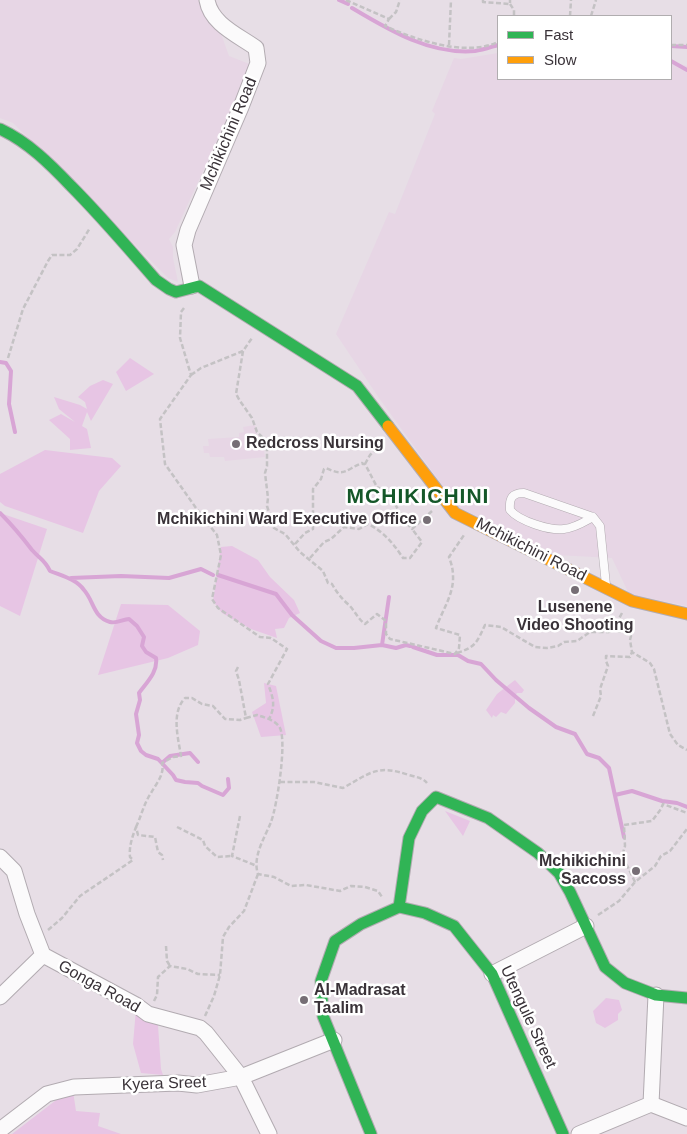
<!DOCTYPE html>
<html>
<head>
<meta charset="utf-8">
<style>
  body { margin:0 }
  #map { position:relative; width:687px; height:1134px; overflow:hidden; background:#e7dee6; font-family:Helvetica,sans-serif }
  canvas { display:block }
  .legend { position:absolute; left:497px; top:15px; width:175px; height:65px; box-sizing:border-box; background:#fff; border:1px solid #b0adaf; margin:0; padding:6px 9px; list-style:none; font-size:15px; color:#393238 }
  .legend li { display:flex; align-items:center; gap:10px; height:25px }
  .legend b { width:25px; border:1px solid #b0adaf }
</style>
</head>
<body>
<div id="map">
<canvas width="687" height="1134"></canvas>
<ul class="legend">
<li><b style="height:6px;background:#30b455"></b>Fast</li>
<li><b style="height:6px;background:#ff9f0a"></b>Slow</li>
</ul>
</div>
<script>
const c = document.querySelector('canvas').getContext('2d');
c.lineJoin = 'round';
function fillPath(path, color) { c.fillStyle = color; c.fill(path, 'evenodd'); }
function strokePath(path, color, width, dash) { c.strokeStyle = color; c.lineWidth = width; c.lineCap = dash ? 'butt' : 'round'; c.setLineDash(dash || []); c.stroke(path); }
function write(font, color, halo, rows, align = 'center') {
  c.font = font + ' Helvetica,sans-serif'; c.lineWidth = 5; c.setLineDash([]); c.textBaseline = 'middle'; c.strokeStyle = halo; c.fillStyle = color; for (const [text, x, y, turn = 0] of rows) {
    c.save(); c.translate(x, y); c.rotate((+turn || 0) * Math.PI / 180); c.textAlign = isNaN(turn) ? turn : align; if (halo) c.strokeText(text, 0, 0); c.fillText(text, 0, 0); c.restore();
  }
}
fillPath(new Path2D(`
  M0,0H206L215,17L229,56L252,65L175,232L169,239L173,247V258L178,282L168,278L13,123L0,118Z
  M498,53V79H671V61L687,66V606L629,594L612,558L557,555L458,507L379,398L336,334L389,212L395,214L435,114L432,111L454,58L461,59Z
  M255,425L257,435H259L261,442H263L265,457L225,461L224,457H210L209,453H204L203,446H209L208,439L239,437V433L244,432L243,427Z`), '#e7d6e5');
fillPath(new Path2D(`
  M130,358L154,374L126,391L116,372Z
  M103,380L113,384L91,421L87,412L82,426L87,429L91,448L70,450V439L49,420L61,414L75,422L59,409L54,397L80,405L87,409L85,402L78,397L90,386Z
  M45,450L112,458L121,466L99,491L83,533L5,506L0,502V474Z
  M0,513L47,529L20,616L0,606Z
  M232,546L258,560L270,577L294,600L300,613L289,618L284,628L275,629L277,638L251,629L222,613L213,601L221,547Z
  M121,604L168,605L200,631L198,645L168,658L98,675Z
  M515,680L524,690L522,693H517L515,696V703L506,714L501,712L496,717L493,715L492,718L486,710L497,694Z
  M264,683L276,686L286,735L261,737L252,712L266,703Z
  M445,811L470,821L463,836Z
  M606,998L619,1000L622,1010L618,1014V1020L605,1028L596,1023L593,1011Z
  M136,1009L157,1011L161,1069L163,1075L141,1073L133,1044Z
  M73,1091L76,1111L100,1113L98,1126L121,1134H12L64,1094Z`), '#e7c5e4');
strokePath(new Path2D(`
  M339,0L348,4
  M352,8C389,30 430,55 475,51C483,50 491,47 498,45
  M671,46L687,47
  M671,61L687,70
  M0,362L6,363L11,371L9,404L15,432
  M0,513C12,525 22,537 32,550C40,559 45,560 50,571C62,576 76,579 84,590C94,601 93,617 110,622C117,624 123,619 129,619L137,626L144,637L142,646L146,652L156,658C158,672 147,682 139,693L140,700L136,714L139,735L137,743L141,751L146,755L158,759L173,775L176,780L185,782L198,783L202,786L223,795L229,788L228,779
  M218,575L276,594L292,615L321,641L336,648H354L382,645L396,648L406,645L410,646
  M71,578L121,576L169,578L201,569L213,575
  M382,645L389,597
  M413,647L437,655H458L468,661L481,664L496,680L529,708L556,727L575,734L587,754L599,758L609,768L624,837
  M162,763L170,756L190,753L198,762
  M615,795L632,791L662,801L677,803L687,807`), '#d8a5d5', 4);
const lane = new Path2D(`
  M593,517C584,522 575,528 564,529C550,531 519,521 510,510C509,498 512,493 524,493L593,517L600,526L606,585`);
const street = new Path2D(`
  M192,286L184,245L188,230L241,107L258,63L256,48C238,35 211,24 207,0
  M0,857L14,871L27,914L43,955L136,1005L148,1014L200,1028L206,1033L241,1077L269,1134
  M492,974L586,926
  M0,997L43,955
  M651,1104L656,995
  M0,1130L47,1094L74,1087L178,1083L197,1085L241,1077L334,1040
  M579,1134L651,1104L687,1118`);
const fast = new Path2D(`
  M0,129C28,142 50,164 71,186C101,216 128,248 156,280L169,289L176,292L199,286L357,386L388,426
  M399,907L409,838L422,811L436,797L488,818L538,853L559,873L570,892L605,967L625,983L656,995L687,998
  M371,1134L323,1016L321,981L335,941L361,924L399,907L425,913L454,926L492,974L563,1134`);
const slow = new Path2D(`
  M388,426L455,513L632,601L687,614`);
strokePath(lane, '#b2abb1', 9);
strokePath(street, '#b2abb1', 17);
strokePath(fast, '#b2abb1', 13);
strokePath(slow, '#b2abb1', 13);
strokePath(new Path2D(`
  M346,0L389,19L385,26C416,40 466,57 498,42
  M483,0V2L510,4V0
  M510,4L514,10V16
  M570,16L571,0
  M591,16L596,0
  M389,19L396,12L400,0
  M449,45L451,0
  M671,45H687
  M184,308L181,312L180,338L191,375L160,419L165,464L196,508L217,535L221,555L212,599L218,608L260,637L271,638L287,649L268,684C273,697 276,706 269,719
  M243,351L236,394L240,401L252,418L257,432L263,438L267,447V466L265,473L268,498L267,506L274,528L285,534L300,552L323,571L328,583L332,584C337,593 342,599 349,605C355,611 358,619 365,624L377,614L386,621V634L390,639L455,654L459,648L460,635L436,628C442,611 454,594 453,576C453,568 451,563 449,557L464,535
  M8,358L23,309L48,261L52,255H70L77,249L90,228
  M191,375L201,368L243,351L252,338
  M365,464L370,455L382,444
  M395,504L404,520L412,529L432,511
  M295,544L305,533L313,529V489L321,479L324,469L326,468C345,477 345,470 362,463L363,464H365L377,487L388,492L395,504L417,490
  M310,558L324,542L331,539L344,527L359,529L368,524C384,532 393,543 403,558H410L422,542L412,529
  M622,613L613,630L626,633L631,636L630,640L632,652L650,663L654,669L670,734L678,745L687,750
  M457,653C476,647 477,642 485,625L501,627L535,647L547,648L558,646L564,642L577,641L590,632H609L613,630
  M238,667L236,671L239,680L246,718L257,715C263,717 276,720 280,728C287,743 277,806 271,822C265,837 252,857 258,874L274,877L291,886L306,885L340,891L351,886L365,887L378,891L382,897
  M593,716L601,696L600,689L608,666L606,661V656L630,657L632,652
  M280,782H314L343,788C370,773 377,764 409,775C416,777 423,778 427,783
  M240,816L232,856L257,866
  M136,827C141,817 144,803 151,793C156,784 165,774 162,763L173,757L181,756C178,737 171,713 185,698H192L202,704L213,706L225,719L240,720L246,718
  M177,827L203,840L205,846L217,857L232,856
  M635,882L624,859L623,853L625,846L624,825L652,821L661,809L663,804L687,813
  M598,915L619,901L635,882L655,866L661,856L670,851L687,829
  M48,930L62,918L80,896L133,860L130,857C129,846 132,838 136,827L138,835L155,837L158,852L162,855L163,860
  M166,946L167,961L170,966
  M154,1001L157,995L158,977L170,966L187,969L198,974L220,975
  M205,1016L214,996L220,975L223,937L229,927L244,911L258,874`), '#c4c2c4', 2.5, [5, 2.5]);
strokePath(lane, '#fbfafb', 8);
strokePath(street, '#fbfafb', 15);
strokePath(fast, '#30b455', 11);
strokePath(slow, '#ff9f0a', 11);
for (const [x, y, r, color] of [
  [236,444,5,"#766e75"],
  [427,520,5,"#766e75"],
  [575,590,5,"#766e75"],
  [636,871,5,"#766e75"],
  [304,1000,5,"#766e75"]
]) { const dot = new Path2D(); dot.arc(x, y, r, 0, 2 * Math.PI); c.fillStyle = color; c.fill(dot); strokePath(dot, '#fff', 2); }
write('16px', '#393238', '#fff', [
  ["Mchikichini Road",229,134,-67],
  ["Mchikichini Road",531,550,27],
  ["Gonga Road",99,987,29],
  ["Utengule Street",528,1017,65],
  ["Kyera Sreet",164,1084,-2]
]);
write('bold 16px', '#393238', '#fff', [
  ["Redcross Nursing",246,444],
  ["Mchikichini Ward Executive Office",417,520,"right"],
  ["Lusenene",575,608,"center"],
  ["Video Shooting",575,626,"center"],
  ["Mchikichini",626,862,"right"],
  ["Saccoss",626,880,"right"],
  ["Al-Madrasat",314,991],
  ["Taalim",314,1009]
], 'left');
c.letterSpacing = '1px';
write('bold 21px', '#155729', '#fff', [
  ["MCHIKICHINI",418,497]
]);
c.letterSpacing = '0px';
</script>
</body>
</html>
